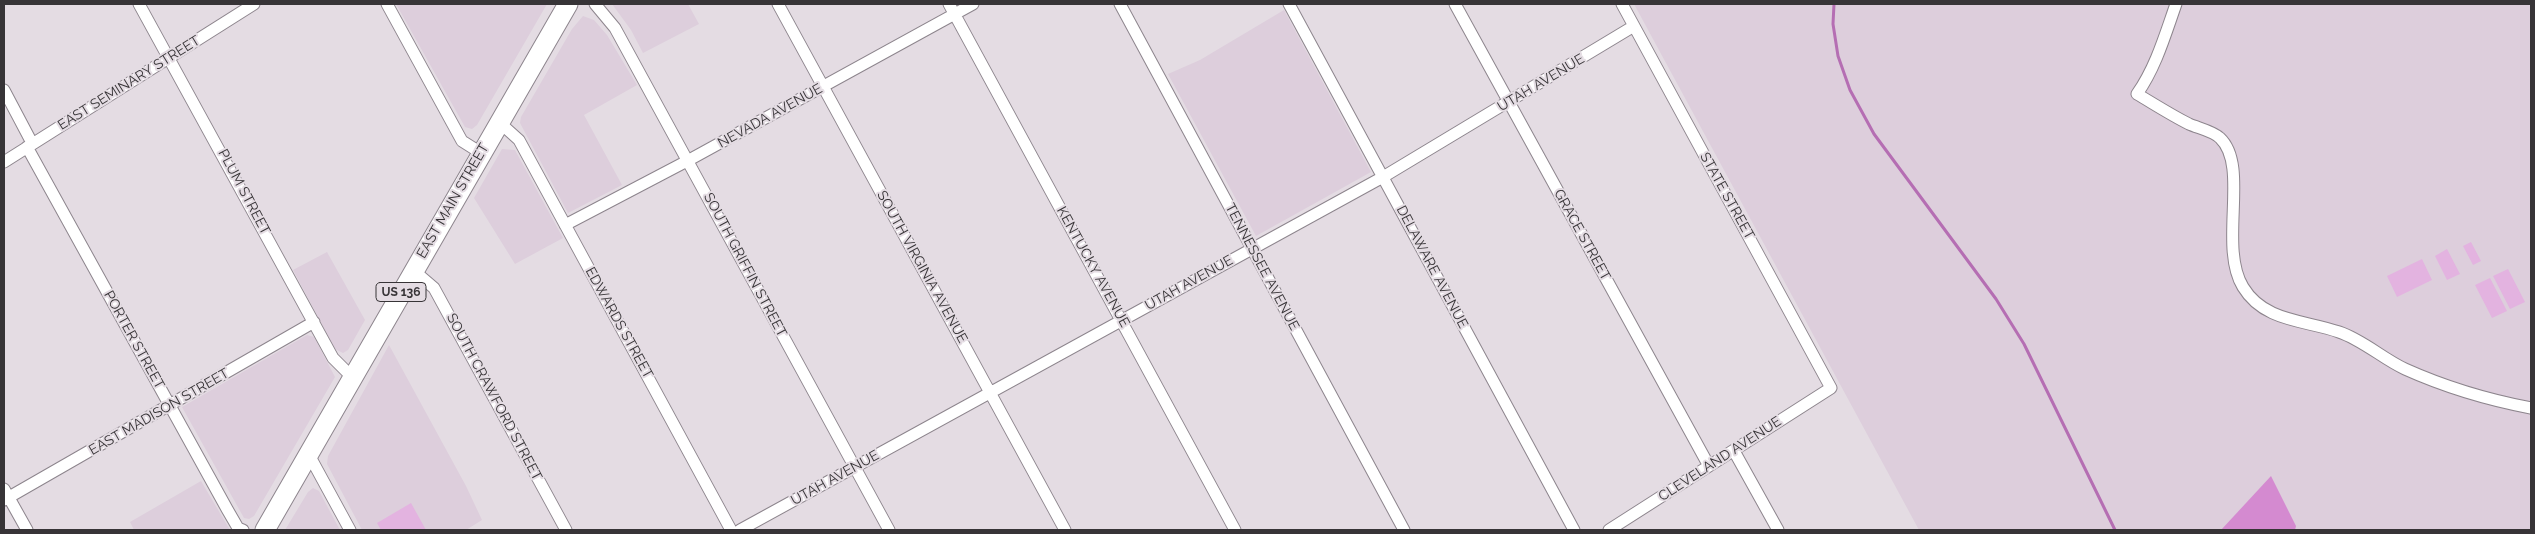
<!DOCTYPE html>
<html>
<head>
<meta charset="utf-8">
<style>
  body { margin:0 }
  #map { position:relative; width:2535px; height:534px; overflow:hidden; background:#e4dce3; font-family:Raleway,sans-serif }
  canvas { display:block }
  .frame { position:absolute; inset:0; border:5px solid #373437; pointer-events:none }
</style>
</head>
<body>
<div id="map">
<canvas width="2535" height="534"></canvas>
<div class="frame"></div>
</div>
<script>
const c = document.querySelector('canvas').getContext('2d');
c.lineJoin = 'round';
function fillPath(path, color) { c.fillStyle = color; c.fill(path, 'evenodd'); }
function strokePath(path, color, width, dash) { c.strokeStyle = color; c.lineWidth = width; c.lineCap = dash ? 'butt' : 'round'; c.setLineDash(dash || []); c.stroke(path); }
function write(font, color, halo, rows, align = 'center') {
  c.font = font + ' Raleway,sans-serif'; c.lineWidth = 4; c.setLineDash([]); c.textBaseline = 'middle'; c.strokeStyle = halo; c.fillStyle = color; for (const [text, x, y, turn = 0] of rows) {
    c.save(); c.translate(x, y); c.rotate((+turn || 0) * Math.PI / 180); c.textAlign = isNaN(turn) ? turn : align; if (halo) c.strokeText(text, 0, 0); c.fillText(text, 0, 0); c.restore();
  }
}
fillPath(new Path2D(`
  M396,4H547L477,125L472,129L465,127Z
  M612,4H688L699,24L643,53L631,30Z
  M1634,4H2531V530H1919Z
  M1284,10L1371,172L1256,236L1168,74L1200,60Z
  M583,16L594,20L607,35L637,85L584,115L622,185L568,213L520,123L521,117L572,29Z
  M502,149L515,150L563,238L515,264L474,198Z
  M327,252L365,320L348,350L343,353L335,349L293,270Z
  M307,335L314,337L335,377L254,516L249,519L244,518L182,407Z
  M389,345L466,486L482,520L466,530H362L327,464L328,456Z
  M201,481L230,530H134L130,522Z
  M313,488L319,491L340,530H285L308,492Z`), '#ddcedc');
fillPath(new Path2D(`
  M2471,242L2481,261L2473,265L2463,246Z
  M2447,249L2460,274L2447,280L2435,256Z
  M2422,259L2432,280L2397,297L2387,276Z
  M2508,269L2525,302L2510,309L2493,276Z
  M2490,278L2507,311L2492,318L2475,285Z
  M411,503L426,530H381L377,523Z`), '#e3b3e0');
fillPath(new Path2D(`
  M2271,476L2296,526L2295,530H2221Z`), '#d48ad0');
strokePath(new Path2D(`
  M1834,4L1833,24L1838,56L1850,90L1874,134L1996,299L2024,344L2115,530`), '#b56eb3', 3);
const minor = new Path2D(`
  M139,4L333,358L352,377
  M387,4L462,141L481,153
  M595,4L615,28L889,530
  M778,4L1065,530
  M949,4L1235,530
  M1120,4L1404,530
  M1289,4L1574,530
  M1455,4L1709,466
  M2176,4C2165,35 2156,67 2137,94C2154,104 2171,115 2189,124C2198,128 2213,131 2220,138C2250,166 2218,246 2243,287C2264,322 2305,320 2339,332C2363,340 2383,359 2405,369C2445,387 2489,400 2531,408
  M4,90L32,143
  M499,122L519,140L731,530
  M27,147L227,509L238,528L243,530
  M4,162L254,4
  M565,225L689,160L973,4
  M413,270L434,288L566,530
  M1734,451L1778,530
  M308,453L350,530
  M4,489L27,530
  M4,500L314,322
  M740,530L1383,177L1634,26
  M1609,530L1831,388L1622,4`);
const primary = new Path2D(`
  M265,530L568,4`);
strokePath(minor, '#8d858d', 13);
strokePath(primary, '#8d858d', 21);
strokePath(minor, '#fff', 11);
strokePath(primary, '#fff', 19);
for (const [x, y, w] of [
  [401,292,50]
]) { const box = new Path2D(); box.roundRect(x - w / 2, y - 9.5, w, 19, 4); c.fillStyle = '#e4dce3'; c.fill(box); strokePath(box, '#373437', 1); }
write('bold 12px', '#373437', null, [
  ["US 136",401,292]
]);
write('14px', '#373437', '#e4dce3', [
  ["EAST SEMINARY STREET",129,83,-32],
  ["UTAH AVENUE",1541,83,-31],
  ["NEVADA AVENUE",770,116,-29],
  ["PLUM STREET",244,192,62],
  ["STATE STREET",1727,196,61],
  ["EAST MAIN STREET",453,201,-60],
  ["GRACE STREET",1582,235,61],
  ["SOUTH GRIFFIN STREET",745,265,62],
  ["SOUTH VIRGINIA AVENUE",922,267,61],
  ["KENTUCKY AVENUE",1093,267,61],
  ["TENNESSEE AVENUE",1262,267,62],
  ["DELAWARE AVENUE",1432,267,62],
  ["UTAH AVENUE",1189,283,-29],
  ["EDWARDS STREET",619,323,61],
  ["PORTER STREET",134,340,61],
  ["SOUTH CRAWFORD STREET",494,397,62],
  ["EAST MADISON STREET",159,412,-30],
  ["CLEVELAND AVENUE",1720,459,-33],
  ["UTAH AVENUE",835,478,-29]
]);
</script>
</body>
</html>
